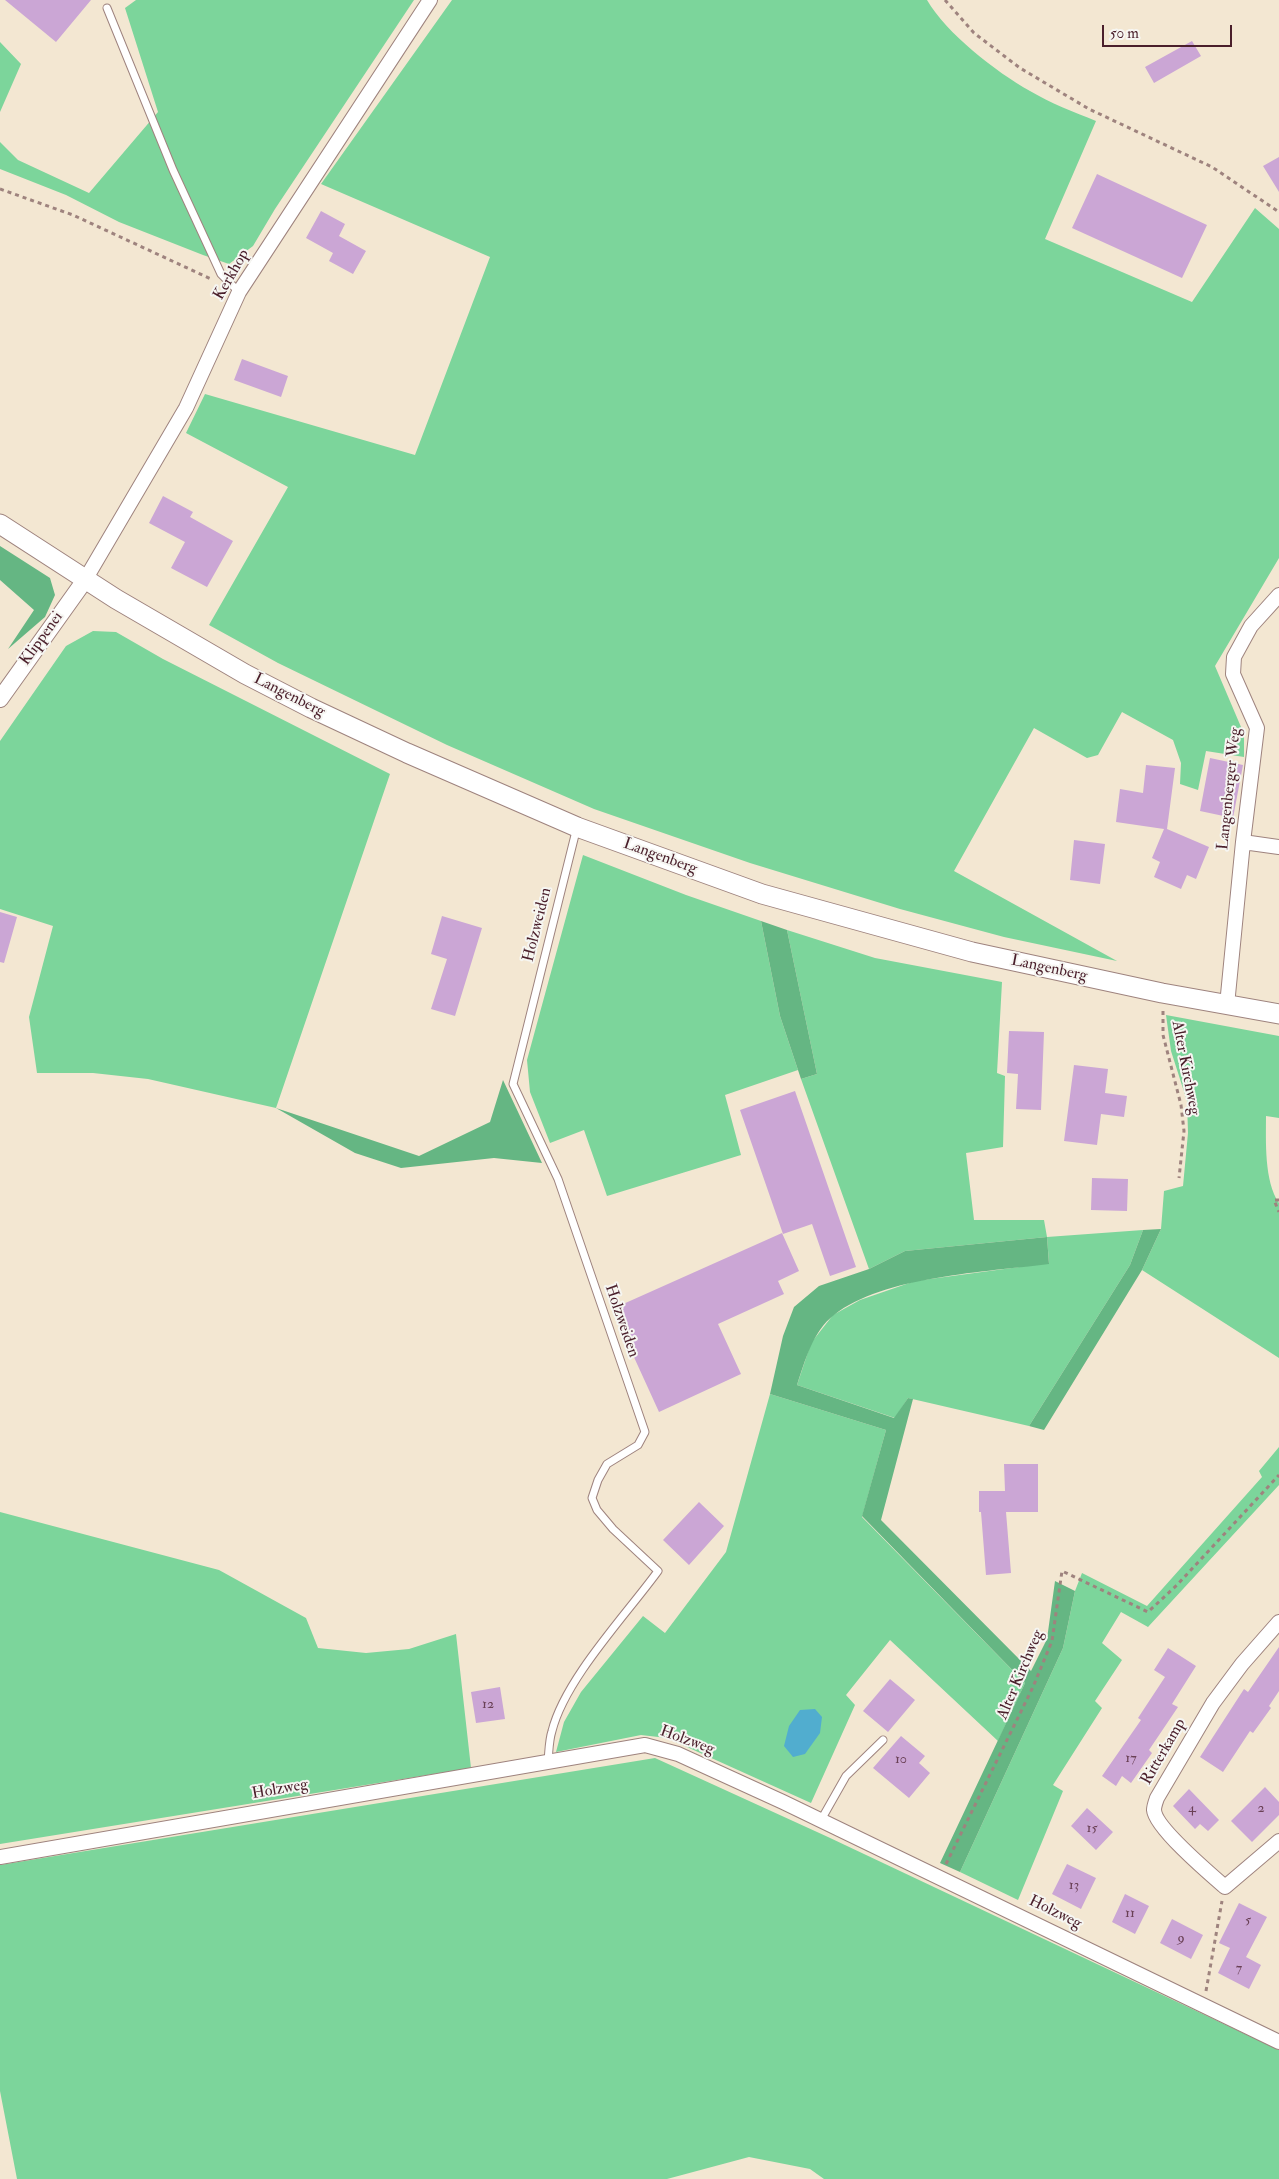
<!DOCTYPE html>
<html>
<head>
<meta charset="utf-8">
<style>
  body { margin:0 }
  #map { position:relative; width:1279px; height:2179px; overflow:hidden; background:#f3e7d2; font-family:"IM FELL Double Pica",serif }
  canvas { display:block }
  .scale { position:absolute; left:1102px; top:25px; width:130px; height:22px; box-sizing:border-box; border:2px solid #4a1f2b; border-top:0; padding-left:6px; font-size:15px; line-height:18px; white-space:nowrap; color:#4a1f2b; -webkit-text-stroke:4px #f6f6f2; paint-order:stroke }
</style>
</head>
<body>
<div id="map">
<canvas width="1279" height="2179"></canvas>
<div class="scale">50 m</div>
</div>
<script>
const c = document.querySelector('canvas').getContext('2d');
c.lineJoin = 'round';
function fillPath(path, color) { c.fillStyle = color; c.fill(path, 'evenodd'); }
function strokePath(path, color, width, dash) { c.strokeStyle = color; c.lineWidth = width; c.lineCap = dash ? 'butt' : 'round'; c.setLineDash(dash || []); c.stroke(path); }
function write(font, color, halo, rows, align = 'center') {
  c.font = font + ' "IM FELL Double Pica",serif'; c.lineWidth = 4; c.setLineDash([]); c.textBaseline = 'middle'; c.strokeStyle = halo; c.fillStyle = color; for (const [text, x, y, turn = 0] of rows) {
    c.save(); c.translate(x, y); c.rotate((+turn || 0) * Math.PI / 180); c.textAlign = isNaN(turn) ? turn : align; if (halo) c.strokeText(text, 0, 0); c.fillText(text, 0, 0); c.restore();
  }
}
fillPath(new Path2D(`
  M136,0H414L275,209L253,246L229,264L203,255L119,222L66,195L0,169V142L18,160L89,193L158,112L125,8Z
  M452,0H927C946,33 996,72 1030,91C1050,103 1074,112 1096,121L1045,239L1192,302L1255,208L1279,229V558L1215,666L1244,734V757L1206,751L1198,790L1180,784L1181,763L1173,740L1122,712L1098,755L1087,758L1034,728L954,871L1117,961L1004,937L900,909L750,863L594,809L447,745L278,663L209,625L288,487L186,433L205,394L415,455L490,257L321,184Z
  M0,42L21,64L0,112Z
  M93,631L116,632L163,659L390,774L276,1108L148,1079L93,1073H37L29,1017L53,926L0,909V741L66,646Z
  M583,855L686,895L761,921L780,1016L798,1070L725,1095L741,1155L607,1196L584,1130L550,1143L530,1092L527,1060Z
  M787,930L875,958L1002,982L997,1073L1005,1076L1003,1147L966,1153L974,1220H1044L1047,1237L1143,1230L1130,1265L1029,1426L908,1398L895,1418L797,1385L811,1343L833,1315L860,1300L915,1281L1049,1263L1047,1237L905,1251L869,1269L801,1079L817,1074Z
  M1166,1015L1279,1036V1118L1266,1116C1266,1141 1264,1181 1279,1203V1358L1142,1270L1161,1229L1164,1191L1183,1186L1188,1133L1187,1101L1171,1051Z
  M770,1394L886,1430L862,1517L1025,1683L998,1741L890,1640L846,1695L855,1705L811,1803L667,1738L641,1735L556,1752L564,1722L581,1692L643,1616L665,1633L726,1552Z
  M1279,1447V1485L1148,1627L1121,1612L1102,1643L1122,1660L1095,1701L1102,1708L1053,1785L1063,1791L1018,1900L960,1872L1063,1648L1075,1591L1082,1573L1147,1606L1262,1477L1259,1471Z
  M0,1512L219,1570L306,1618L318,1648L366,1653L409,1649L456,1634L471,1768L0,1844Z
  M655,1758L828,1837L1279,2050V2179H824L810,2169L749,2157L667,2179H17L0,2091V1865Z`), '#7cd59b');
fillPath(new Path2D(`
  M0,546L50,578L55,595L45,617L8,649L34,610L0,580Z
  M761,921L787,930L817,1074L801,1079L780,1016Z
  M503,1080L542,1163L494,1158L401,1168L355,1153L276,1108L419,1156L490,1122Z
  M1161,1229L1142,1270L1044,1430L1029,1426L1130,1265L1143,1230Z
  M1047,1237L1049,1264C987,1272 883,1276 834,1315C813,1331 805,1361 797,1385L894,1418L908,1398L913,1399L881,1520L1031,1671L1047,1639L1055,1581L1075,1591L1063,1648L960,1872L940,1863L1025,1683L862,1516L886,1430L770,1394L783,1336L794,1307L819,1286L869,1269L905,1251Z`), '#65b683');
fillPath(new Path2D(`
  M815,1709L822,1717L820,1733L805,1754L793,1757L784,1746L789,1726L800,1710Z`), '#51adcf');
fillPath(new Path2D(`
  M5,0H91L56,42Z
  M1192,41L1201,56L1154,83L1145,67Z
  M1279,157V192L1263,166Z
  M1097,174L1207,225L1182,278L1072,228Z
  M321,211L345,224L339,236L366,251L353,274L329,261L333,253L306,238Z
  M242,359L288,376L281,397L234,380Z
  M163,496L193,512L190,517L233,541L207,587L171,568L185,542L149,523Z
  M1210,758L1243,765L1233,818L1200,811Z
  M1146,765L1175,768L1167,829L1209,847L1196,879L1187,875L1181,889L1154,877L1160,862L1152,858L1164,829L1116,822L1120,789L1143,793Z
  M1074,840L1105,844L1100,884L1070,880Z
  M0,912L17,917L4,963L0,962Z
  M442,916L482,928L455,1016L431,1009L447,959L431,954Z
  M1009,1031L1044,1032L1041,1110L1016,1109L1018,1074L1007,1073Z
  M1074,1065L1108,1069L1105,1093L1127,1096L1124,1117L1101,1114L1097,1145L1064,1141Z
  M795,1091L856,1267L830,1276L812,1224L783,1234L740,1110Z
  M1092,1178L1128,1179L1127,1211L1091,1210Z
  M782,1233L799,1271L778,1281L784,1294L718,1324L741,1374L659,1412L612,1309Z
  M1004,1464H1038V1512H1006L1011,1573L986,1575L981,1512H979V1491H1005Z
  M699,1502L724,1526L689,1565L663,1540Z
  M1279,1647V1691L1269,1706L1271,1708L1253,1733L1250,1731L1223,1772L1200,1757L1244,1689L1248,1692Z
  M1168,1648L1196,1666L1172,1704L1178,1707L1149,1750L1152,1753L1131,1783L1122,1776L1116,1786L1102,1776L1141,1720L1138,1718L1165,1677L1154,1670Z
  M890,1679L915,1700L888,1732L863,1711Z
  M500,1687L505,1719L476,1723L471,1692Z
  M901,1736L925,1756L919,1763L930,1773L909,1798L873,1768Z
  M1265,1787L1279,1802V1815L1252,1842L1231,1821Z
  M1189,1789L1219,1820L1208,1831L1200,1824L1195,1829L1173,1806Z
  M1087,1808L1113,1832L1096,1850L1071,1826Z
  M1067,1864L1096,1878L1081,1909L1052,1894Z
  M1125,1894L1149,1906L1135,1934L1112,1922Z
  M1239,1903L1267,1917L1246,1957L1261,1965L1249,1989L1218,1973L1230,1948L1219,1943Z
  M1172,1919L1203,1935L1191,1959L1160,1943Z`), '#cba6d5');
const service = new Path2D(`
  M107,8L173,170L221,274L239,292
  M548,1761C549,1751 549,1740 552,1731C565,1679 626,1615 658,1571L613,1529L597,1510L592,1498L598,1480L607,1464L638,1445L645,1432L558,1179L513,1084L577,827
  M821,1820L846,1776L883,1740`);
const minor = new Path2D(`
  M85,580L186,408L239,292L430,0
  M1243,842L1279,847
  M1227,1005L1243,842L1257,728L1233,674L1234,657L1251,626L1279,595
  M1279,1622L1242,1664L1213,1703L1157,1798C1156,1801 1154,1806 1154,1810C1155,1827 1210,1874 1225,1887L1279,1841
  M0,1857L645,1745L678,1754L783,1802L1279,2042`);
const tertiary = new Path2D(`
  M0,699L85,580`);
const secondary = new Path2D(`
  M0,524L116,599L245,674L311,708L407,753L577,827L762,894L972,952L1162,993L1279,1014`);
strokePath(service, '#9e837e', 9);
strokePath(minor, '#9e837e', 16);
strokePath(tertiary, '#9e837e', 18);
strokePath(secondary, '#9e837e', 21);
strokePath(new Path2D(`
  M945,0L974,33L1020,68L1089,109L1212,167L1279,212
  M0,189L73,215L211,279
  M1163,1011V1035L1181,1105L1184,1131L1179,1178
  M1279,1200H1274L1279,1212
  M946,1864L1033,1687L1052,1641L1062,1571L1148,1612L1177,1585L1279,1475
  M1206,1991L1222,1901`), '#9e837e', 3, [4, 4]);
strokePath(service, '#fff', 7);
strokePath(minor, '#fff', 14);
strokePath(tertiary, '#fff', 16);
strokePath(secondary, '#fff', 19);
write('14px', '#6a4156', null, [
  ["12",488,1705],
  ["17",1131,1759],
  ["10",901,1760],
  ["4",1192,1809],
  ["2",1261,1809],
  ["15",1092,1829],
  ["13",1074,1886],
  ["11",1130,1914],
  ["5",1248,1921],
  ["9",1181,1939],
  ["7",1239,1969]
]);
write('16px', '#4a1f2b', '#f6f6f2', [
  ["Kerkhop",232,275,-60],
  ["Klippenei",42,639,-54],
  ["Langenberg",289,696,27],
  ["Langenberger Weg",1230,789,-84],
  ["Langenberg",660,857,20],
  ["Holzweiden",538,925,-76],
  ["Langenberg",1049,969,12],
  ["Alter Kirchweg",1185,1068,79],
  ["Holzweiden",621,1321,71],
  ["Alter Kirchweg",1021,1675,-67],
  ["Holzweg",687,1741,20],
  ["Ritterkamp",1164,1752,-60],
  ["Holzweg",280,1790,-10],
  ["Holzweg",1055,1913,26]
]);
</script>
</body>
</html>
